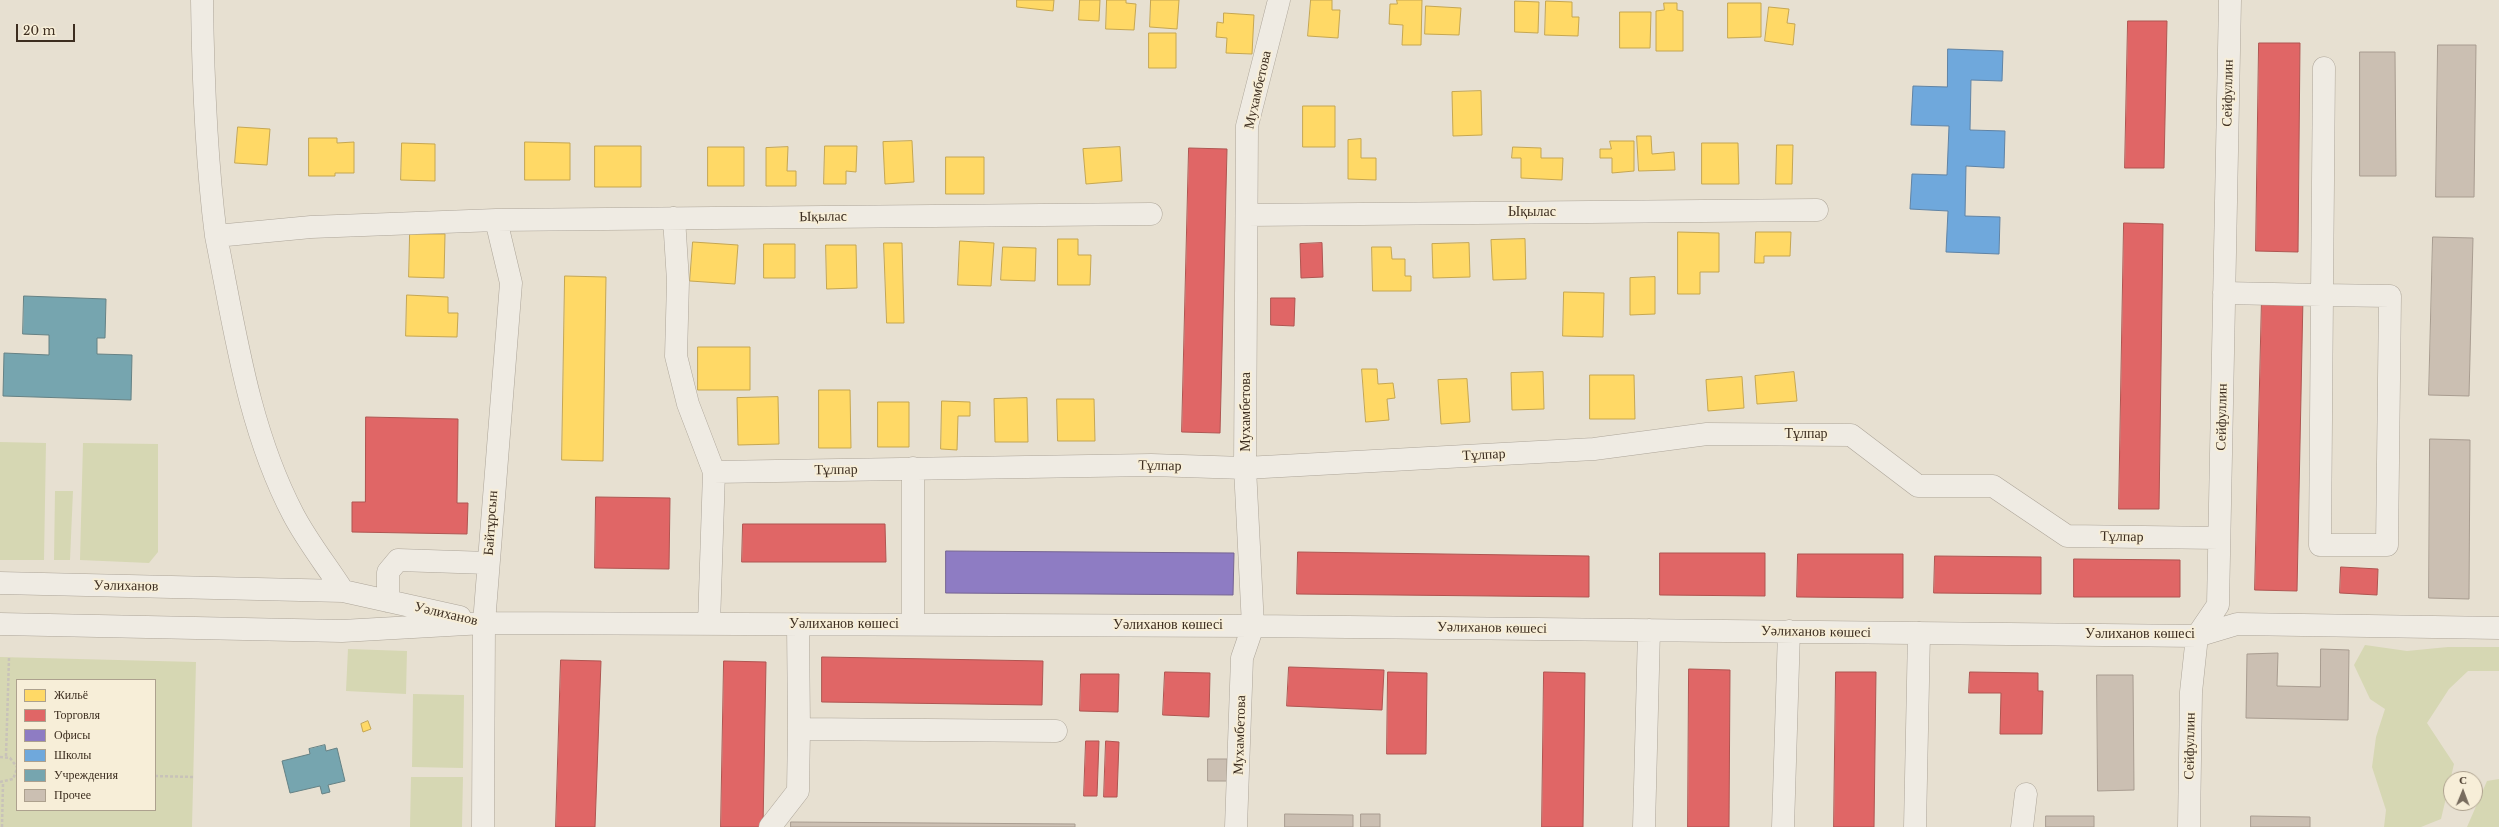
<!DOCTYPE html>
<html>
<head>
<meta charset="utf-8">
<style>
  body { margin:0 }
  #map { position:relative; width:2499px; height:827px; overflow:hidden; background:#e7e0d1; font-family:"Libre Baskerville",serif }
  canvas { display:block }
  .legend { position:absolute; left:16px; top:679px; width:140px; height:132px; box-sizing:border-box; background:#f7eed8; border:1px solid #ada18e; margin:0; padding:5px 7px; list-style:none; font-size:12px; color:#3d2e20 }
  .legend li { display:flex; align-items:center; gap:8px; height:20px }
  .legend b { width:20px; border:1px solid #ada18e }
  .north { position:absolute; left:2443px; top:771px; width:40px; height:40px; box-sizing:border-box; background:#f7eed8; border:1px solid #ada18e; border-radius:50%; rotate:1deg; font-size:11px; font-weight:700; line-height:16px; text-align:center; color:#3d2e20 }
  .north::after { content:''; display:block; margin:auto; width:14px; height:18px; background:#786c5e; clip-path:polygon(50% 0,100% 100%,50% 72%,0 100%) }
  .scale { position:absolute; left:16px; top:24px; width:59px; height:18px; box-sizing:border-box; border:2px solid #3d2e20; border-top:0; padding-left:5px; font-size:12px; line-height:14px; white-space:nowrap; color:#3d2e20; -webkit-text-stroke:3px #f7eed8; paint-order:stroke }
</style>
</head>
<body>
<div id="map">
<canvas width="2499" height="827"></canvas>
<ul class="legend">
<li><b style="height:11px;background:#ffd966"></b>Жильё</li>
<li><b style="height:11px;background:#e06666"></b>Торговля</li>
<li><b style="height:11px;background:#8e7cc3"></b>Офисы</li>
<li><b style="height:11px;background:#6fa8dc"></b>Школы</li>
<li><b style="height:11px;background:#76a5af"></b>Учреждения</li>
<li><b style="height:11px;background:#cbbfb2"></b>Прочее</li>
</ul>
<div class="north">С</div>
<div class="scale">20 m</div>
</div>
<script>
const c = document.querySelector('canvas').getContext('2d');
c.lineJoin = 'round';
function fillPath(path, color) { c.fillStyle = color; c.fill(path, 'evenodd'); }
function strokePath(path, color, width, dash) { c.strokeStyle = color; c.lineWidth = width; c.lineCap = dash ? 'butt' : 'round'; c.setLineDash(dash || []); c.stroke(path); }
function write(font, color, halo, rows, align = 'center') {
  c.font = font + ' "Libre Baskerville",serif'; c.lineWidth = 4; c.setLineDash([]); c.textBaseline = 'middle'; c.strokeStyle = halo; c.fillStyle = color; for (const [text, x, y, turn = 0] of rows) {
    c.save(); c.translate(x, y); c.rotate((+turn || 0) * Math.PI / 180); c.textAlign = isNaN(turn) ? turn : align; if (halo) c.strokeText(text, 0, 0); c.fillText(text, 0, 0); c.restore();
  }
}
fillPath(new Path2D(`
  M0,442L46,443L44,560H0Z
  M83,443L158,444V552L149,563L80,560Z
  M55,491H73L70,560H54Z
  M2365,645L2407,651L2448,647H2499V671H2468L2449,689L2427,723L2454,764L2441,819L2421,827H2384L2386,810L2372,767L2376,737L2385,709L2370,699L2354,665Z
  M348,649L407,651L406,694L346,691Z
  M0,657L196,662L192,827H0ZM17,680H155V810H17Z
  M413,694L464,695L463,768L412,767Z
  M411,777H463L462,827H410Z
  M2499,779V827H2467L2487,781Z`), '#d6d7b3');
const homes = new Path2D(`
  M1017,0H1054L1053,11L1017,7Z
  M1080,0H1100L1099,21L1079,20Z
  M1107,0H1126V3L1136,4L1134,30L1106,29Z
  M1151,0H1179L1177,29L1150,27Z
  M1311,0H1332V10H1340L1338,38L1308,36Z
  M1397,0H1422L1421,45H1402L1403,25L1389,24L1390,4H1397Z
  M1515,1L1539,2L1538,33L1515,32Z
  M1546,1L1572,2V17H1579L1578,36L1545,35Z
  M1664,3H1677V10L1683,11V51H1656V11L1664,10Z
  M1728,3H1761V37L1728,38Z
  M1426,6L1461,8L1459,35L1425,34Z
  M1769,7L1789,9L1787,23L1795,24L1793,45L1765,41Z
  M1620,12H1651L1650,48H1620Z
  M1224,13L1254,15L1252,54L1226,53L1227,38L1216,37L1217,22L1223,23Z
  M1149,33H1176V68H1149Z
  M1481,91L1482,135L1453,136L1452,92Z
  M1303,106H1335V147H1303Z
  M238,127L270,129L267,165L235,163Z
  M1637,136H1651L1652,154L1674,152L1675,170L1639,171Z
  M309,138H337V143L354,142V173H335V176H309Z
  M1361,139V158H1376V180L1348,179V140Z
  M912,141L914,182L885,184L883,142Z
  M1610,141H1634V171L1612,173V158H1600V149H1611Z
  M525,142L570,143V180H525Z
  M402,143L435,144V181L401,180Z
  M1702,143H1738L1739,184H1702Z
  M1777,145H1793L1792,184H1776Z
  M595,146H641V187H595Z
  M825,146H857L856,172L846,171V184H824Z
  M708,147H744V186H708Z
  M788,147L787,171H796V186H766V148Z
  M1120,147L1122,181L1086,184L1083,149Z
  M1513,147L1541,148V158H1563L1562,180L1521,178V158H1512Z
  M946,157H984V194H946Z
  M1678,232L1719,233V272H1700V294H1678Z
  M1756,232H1791L1790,256H1764V263H1755Z
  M410,234H445L444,278L409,277Z
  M1058,239H1078V255H1091L1090,285H1058Z
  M1525,239L1526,279L1493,280L1491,240Z
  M960,241L994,243L991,286L958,285Z
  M693,242L738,245L735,284L690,281Z
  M884,243H902L904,323H887Z
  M1469,243L1470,277L1433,278L1432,244Z
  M764,244H795V278H764Z
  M826,245H856L857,288L827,289Z
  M1003,247L1036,248L1035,281L1001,280Z
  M1372,247H1391L1392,259H1405V276H1411V291H1373Z
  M565,276L606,277L603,461L562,460Z
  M1655,277V314L1630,315V278Z
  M1564,292L1604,293L1603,337L1563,336Z
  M407,295L448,297V313H458L457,337L406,336Z
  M698,347H750V390H698Z
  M1362,369H1377L1378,384L1393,383L1395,398L1387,399L1389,420L1366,422Z
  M1543,372L1544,409L1512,410L1511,373Z
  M1794,372L1797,401L1757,404L1755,376Z
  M1590,375H1634L1635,419H1590Z
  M1742,377L1744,408L1708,411L1706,380Z
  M1467,379L1470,422L1441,424L1438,380Z
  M819,390H850L851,448H819Z
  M778,397L779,444L738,445L737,398Z
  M1027,398L1028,442H995L994,399Z
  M1057,399H1094L1095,441H1058Z
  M942,401L970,402V416H958L957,450L941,449Z
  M878,402H909V447H878Z
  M368,721L371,729L363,732L361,724Z`);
fillPath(homes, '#ffd966');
strokePath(homes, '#c5a651', 1);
const shops = new Path2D(`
  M2128,21H2167L2164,168H2125Z
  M2259,43H2300L2298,252L2256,251Z
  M1189,148L1227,149L1220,433L1182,432Z
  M2124,223L2163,224L2159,509H2119Z
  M1322,243L1323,277L1301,278L1300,244Z
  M2262,296L2303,297L2297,591L2255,590Z
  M1271,298H1295L1294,326L1271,325Z
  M366,417L458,419L457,503H468L467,534L352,532V502H365Z
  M596,497L670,498L669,569L595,568Z
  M743,524H885L886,562H742Z
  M1298,552L1589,556V597L1297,594Z
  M1660,553H1765V596L1660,595Z
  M1798,554H1903V598L1797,597Z
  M1935,556L2041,557V594L1934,593Z
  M2074,559L2180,560V597H2074Z
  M2341,567L2378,569L2377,595L2340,593Z
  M822,657L1043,661L1042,705L822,702Z
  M561,660L601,661L595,827H556Z
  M724,661L766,662L763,827H721Z
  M1289,667L1384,670L1382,710L1287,706Z
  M1689,669L1730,670L1729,827H1688Z
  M1165,672L1210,673L1209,717L1163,715Z
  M1388,672L1427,673L1426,754H1387Z
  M1544,672L1585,673L1583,827H1542Z
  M1836,672H1876L1874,827H1834Z
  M1970,672L2038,673V691H2043L2042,734H2000L2001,693H1969Z
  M1081,674H1119L1118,712L1080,711Z
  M1086,741H1099L1097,796H1084Z
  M1106,741L1119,742L1117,797H1104Z`);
fillPath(shops, '#e06666');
strokePath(shops, '#af5551', 1);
const offices = new Path2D(`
  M946,551L1234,553L1233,595L946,593Z`);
fillPath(offices, '#8e7cc3');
strokePath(offices, '#766592', 1);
const schools = new Path2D(`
  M1948,49L2003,51L2002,81L1971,80L1970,130L2005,131L2004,168L1966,166L1965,216L2000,217L1999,254L1946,252L1948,211L1910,209L1912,174L1947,175L1949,126L1911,125L1913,86L1947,87Z`);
fillPath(schools, '#6fa8dc');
strokePath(schools, '#6083a4', 1);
const public = new Path2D(`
  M24,296L106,299L105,338H97V354L132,355L131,400L3,396L4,353L49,355V335L23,334Z
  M325,745L326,751L337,748L345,781L328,785L330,792L322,794L320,786L290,793L282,761L310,754L309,749Z`);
fillPath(public, '#76a5af');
strokePath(public, '#658184', 1);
const building = new Path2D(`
  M2438,45H2476L2474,197H2436Z
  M2360,52H2395L2396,176H2360Z
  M2433,237L2473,238L2469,396L2429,395Z
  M2430,439L2470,440L2469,599L2429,598Z
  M2321,649L2349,650L2348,720L2246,718L2247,654L2278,653L2277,686L2320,687Z
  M2097,675H2133L2134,790L2098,791Z
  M1208,759H1227V781H1208Z
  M1285,814L1353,815V827H1285Z
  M1361,814H1380V827H1361Z
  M2046,816H2094V827H2046Z
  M2251,816L2310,817V827H2251Z
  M791,822L1075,824V827H791Z`);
fillPath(building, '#cbbfb2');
strokePath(building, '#a89c90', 1);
const minor = new Path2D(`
  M202,0C203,79 206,158 216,236L311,227L496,220L1151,214
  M1247,215L1817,210
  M674,218L678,281L676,356L688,404L714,472L709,624
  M216,236C235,330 248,428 293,514C307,541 327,566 343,591
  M2224,293L2322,295L2324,68
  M2322,295L2390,296L2387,545H2320Z
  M913,468V624
  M714,472L1151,465L1245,468L1594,449L1707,434L1851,435L1918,486H1993L2067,536L2219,538
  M0,583L343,591L460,617
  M388,601V572L398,560L488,563
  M0,624L342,631L484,623L1253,626L2197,636L2237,624L2499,628
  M798,624L799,729L1056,731
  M483,827L484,623L511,283L496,220
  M770,827L798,791L799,729
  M1236,827L1242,658L1253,626L1245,468L1247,126L1279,0
  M1644,827L1649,630
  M1783,827L1789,631
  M1915,827L1919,633
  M2022,827L2026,794
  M2189,827L2191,692L2197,636L2218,605L2230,0`);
strokePath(minor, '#ada599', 23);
strokePath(new Path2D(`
  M6,756L9,658
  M0,757L10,758L17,767
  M155,776L193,777
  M0,782L13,779L17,769
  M2,827L3,783`), '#c8c2b9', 2.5, [3, 2]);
strokePath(minor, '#efebe3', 22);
write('14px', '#3d2e20', '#f7eed8', [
  ["Мухамбетова",1258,90,-77],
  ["Сейфуллин",2228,93,-89],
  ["Ықылас",1532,212],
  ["Ықылас",823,217,-1],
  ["Мухамбетова",1246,412,-90],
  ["Сейфуллин",2222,417,-89],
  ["Тұлпар",1806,434],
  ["Тұлпар",1484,455,-3],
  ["Тұлпар",1160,466,1],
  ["Тұлпар",836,470,-1],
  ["Байтұрсын",491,523,-86],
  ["Тұлпар",2122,537,1],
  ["Уәлиханов",126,586,1],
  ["Уәлиханов",446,614,13],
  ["Уәлиханов көшесі",844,624],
  ["Уәлиханов көшесі",1168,625],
  ["Уәлиханов көшесі",1492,628,1],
  ["Уәлиханов көшесі",1816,632,1],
  ["Уәлиханов көшесі",2140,634],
  ["Мухамбетова",1240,735,-88],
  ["Сейфуллин",2190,746,-89]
]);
</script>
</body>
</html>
